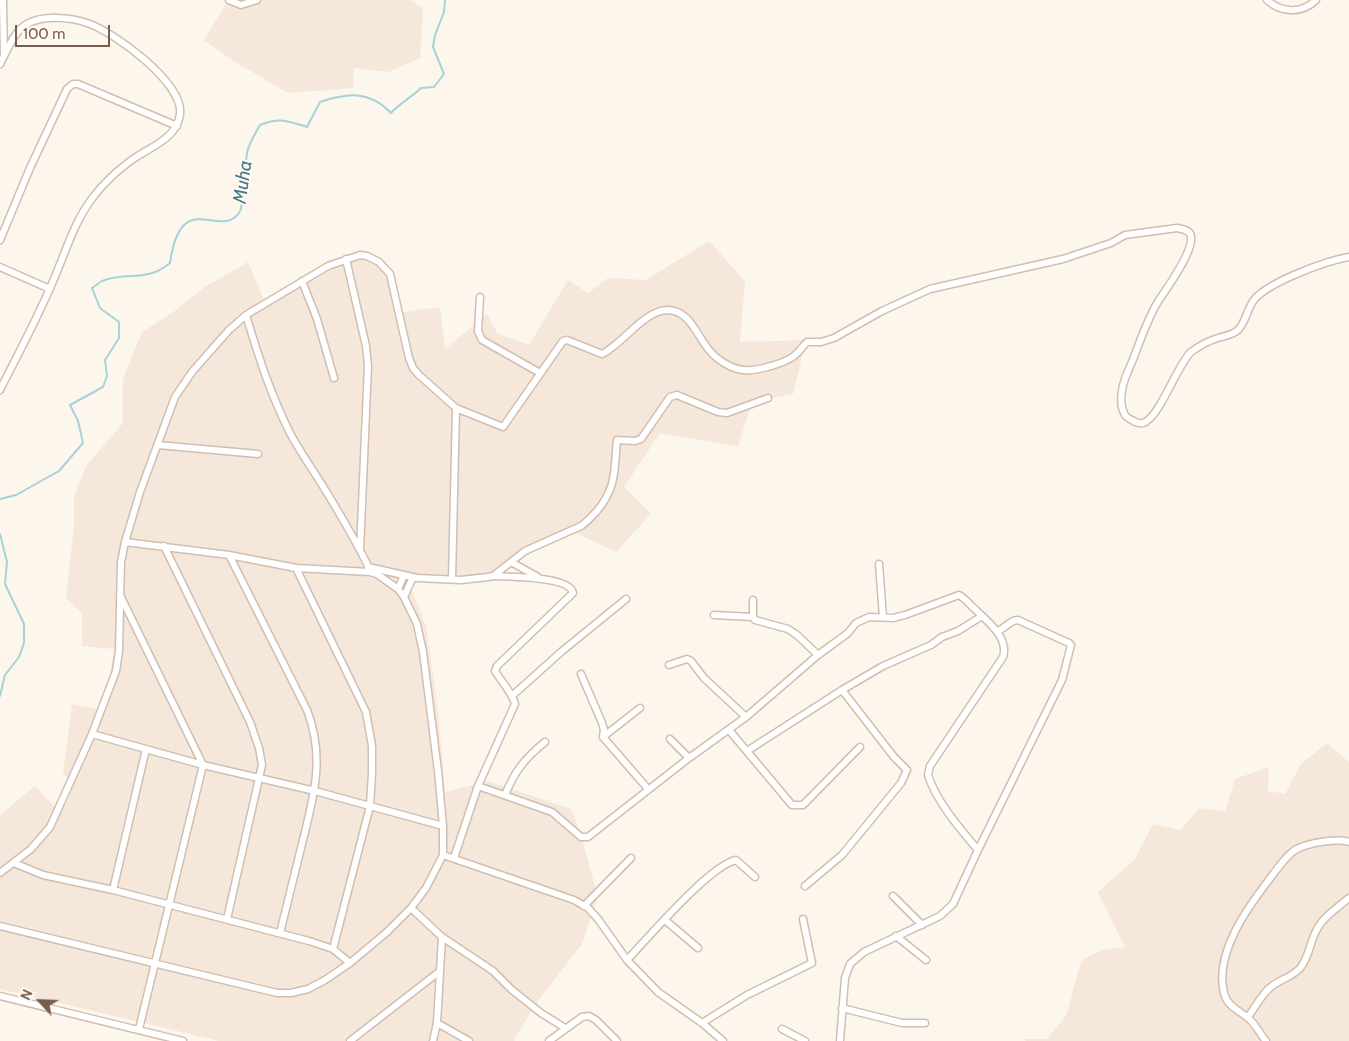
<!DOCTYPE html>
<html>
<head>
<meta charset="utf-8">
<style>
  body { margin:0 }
  #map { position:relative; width:1349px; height:1041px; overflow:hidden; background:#fdf6ec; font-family:Cabin,sans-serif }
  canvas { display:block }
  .north { position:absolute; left:15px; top:976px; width:50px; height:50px; -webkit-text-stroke:4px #fffaf3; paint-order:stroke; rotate:295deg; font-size:14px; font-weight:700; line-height:20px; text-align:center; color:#7a5c4d }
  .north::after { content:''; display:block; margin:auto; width:18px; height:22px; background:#7a5c4d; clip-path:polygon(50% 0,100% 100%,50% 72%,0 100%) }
  .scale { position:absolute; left:15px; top:25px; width:95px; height:22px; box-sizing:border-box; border:2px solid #7a5c4d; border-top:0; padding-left:6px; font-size:15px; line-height:18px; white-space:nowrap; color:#7a5c4d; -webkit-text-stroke:4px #fffaf3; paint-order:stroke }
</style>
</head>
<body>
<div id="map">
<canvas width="1349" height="1041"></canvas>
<div class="north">N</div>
<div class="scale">100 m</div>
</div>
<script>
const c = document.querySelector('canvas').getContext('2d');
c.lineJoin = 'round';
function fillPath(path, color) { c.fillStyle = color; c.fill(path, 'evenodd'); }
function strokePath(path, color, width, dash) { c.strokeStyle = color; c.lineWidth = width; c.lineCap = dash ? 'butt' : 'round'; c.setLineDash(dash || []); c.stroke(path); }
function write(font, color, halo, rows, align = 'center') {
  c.font = font + ' Cabin,sans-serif'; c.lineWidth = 4; c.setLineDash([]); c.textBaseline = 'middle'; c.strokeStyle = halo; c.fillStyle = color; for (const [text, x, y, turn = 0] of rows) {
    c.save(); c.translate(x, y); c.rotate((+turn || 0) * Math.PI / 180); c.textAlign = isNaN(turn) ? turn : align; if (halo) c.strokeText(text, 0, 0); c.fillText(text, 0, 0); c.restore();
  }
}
fillPath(new Path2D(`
  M228,0H411L423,9L420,58L389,72L354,68L353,88L288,93L235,62L204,40Z
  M709,241L745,281L740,342L806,340L793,394L752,402L738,446L660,433L624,487L651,514L616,552L569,530L530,547L498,578L423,577L411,588L426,626L438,711L445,792L488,781L571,809L580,832L598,896L582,944L540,998L514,1039L515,1041H219L0,989V815L35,786L59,812L66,804L74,785L63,774L72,704L98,709L110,675L114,649L82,646V613L66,598L74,525V496L86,466L123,423V379L142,332L172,313L205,287L248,262L266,305L318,278L336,266L360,258H370L385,270L392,289L396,313L440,307L445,349L487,314L498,334L529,345L568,280L588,293L608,278L646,280Z
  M1327,743L1349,762V1041H1025L1026,1039H1047L1066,1016L1081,961L1101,950L1125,947L1098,892L1135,859L1153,824L1181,830L1199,808L1225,811L1235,779L1269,767L1268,791L1285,794L1301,764Z`), '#f5e8da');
strokePath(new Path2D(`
  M0,499L16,495L59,471L83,443L78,421L70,405L103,387L107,376L105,360L119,338V322L100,308L92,288C95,286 99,283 102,281C127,271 146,283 170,263C181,186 219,240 239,213C245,204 239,192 240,183C240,179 243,176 244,172C246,166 246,159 247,153C249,143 255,134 260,125C280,117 287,121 307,127L320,102C347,93 369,90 391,113C400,103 412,97 421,88L434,87L444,74L433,47L435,35L444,12L445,0
  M0,534L7,562L5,584L24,624V643L19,657L5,675L0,696`), '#a5d3da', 2);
const minor = new Path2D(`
  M3,0L4,55
  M229,0L241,5L257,0
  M1267,0C1281,13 1302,14 1316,0
  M0,64C7,51 14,31 27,24C43,15 70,17 87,23C113,31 184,83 180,114C177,140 147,148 129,162C117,171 104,183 94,196C73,222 64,258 50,288C35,323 17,356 0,390
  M0,240L30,168L67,89L73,84H78L177,126
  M346,259L366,346L368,366L360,550
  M0,267L50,289
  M302,281L317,319L334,378
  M480,297L478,331L482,340L540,373
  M246,315C259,358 270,393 290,433C300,452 313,470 324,488C340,514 356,541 369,568
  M158,445L258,454
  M164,546L250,722L259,748L262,765L227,919
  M229,555L307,710C326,759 313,799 301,848C294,876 287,905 280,933
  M511,562L538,577
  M879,564L883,617
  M368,567L417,578L461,580L488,577L493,576L525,551L581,526C587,522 591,517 596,512C617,488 614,470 617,440L635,441L641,439L670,397L677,395L718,412L727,413L768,398
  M296,568L366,712L372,746V773L370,806L333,949
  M452,579L456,408
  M398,589L404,575
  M120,595L203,765L139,1029
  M404,597L413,577
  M714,615L753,617L755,620L788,629L797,635L818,655
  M753,617V600
  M669,665L687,659L691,661L704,678L746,717
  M581,674L602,723L604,730L603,737L648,789
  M513,695L561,652L626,599
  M729,730L792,805H803L860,747
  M92,734L203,765L315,791L443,826
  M603,737L640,708
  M670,739L689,758
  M747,751L842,690L883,666L931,645L942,637L958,631L982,616
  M478,786L552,812L581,837H588L689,758L746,717L818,655L848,633L856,623L869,617L893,618L905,615L959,595C966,599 971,606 977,611C989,623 1009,638 1003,657L930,766L928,775C936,801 960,829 978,850
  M505,795C515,771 524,759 545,742
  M443,855L574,900L588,908L598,919L627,960L658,992L702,1023L723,1041
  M454,858L478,786L515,704C513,694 501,681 495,671L497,666L573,593C570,576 509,577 493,576
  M14,863L43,875L113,890L309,941L333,949L350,963
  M0,873L31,849L50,827L92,734L116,671L119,651L121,562L125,542L140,492L175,397L192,372L229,330L246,315L328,266L360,255L367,256L379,262L390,274L409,358L413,368L419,375L456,408L503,427L563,341L567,340L602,354C623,344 644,310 668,310C691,311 697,337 710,351C717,360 732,369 743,370C754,372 781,364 791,358C797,355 802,347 807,342H821L834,338L882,311L930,289L1063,259L1111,243L1125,235L1177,228C1182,229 1191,230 1191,237C1193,252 1168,287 1159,300C1147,319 1140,342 1132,362C1128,371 1123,381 1122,391C1121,397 1121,407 1124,413C1125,416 1129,419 1132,420C1135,422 1139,424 1143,423C1159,419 1177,365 1191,352C1199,346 1208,341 1218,338C1224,336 1233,335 1238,330C1246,322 1247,309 1254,300C1268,282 1326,261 1349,257
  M805,886L842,855L901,783L907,770L894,757L842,690
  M113,890L146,749
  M893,896L922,925
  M584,906L631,858
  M411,908L442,937L437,1023L433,1041
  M665,920L698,948
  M0,926L277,993H291L308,989L325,980L350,963L387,932L411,908L426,888L443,855V826L438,771L423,652L417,624L404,597L398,589L377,574L370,572L296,568L229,555L125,542
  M896,936L926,960
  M442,937L493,971L512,990L541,1013L565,1028
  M627,960C649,937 709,866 736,860L755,877
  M0,996L183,1041
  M842,1008L902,1023H925
  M1248,1017C1255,1008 1262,993 1272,986C1281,979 1293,977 1301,967C1309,956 1310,943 1316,931C1322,918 1338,907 1349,898
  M437,1023L469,1041
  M702,1023L747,995L812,963L803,919
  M782,1029L805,1041
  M350,1041L440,971
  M549,1041L582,1017L589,1016L596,1020L617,1041
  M840,1041L845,978L850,964L864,952L940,916L953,904L978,850L1062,680L1071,645L1069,643L1018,620L1013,621L997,632
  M1266,1041C1260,1034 1255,1023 1247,1017C1238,1010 1227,1006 1224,993C1214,953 1248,907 1271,877C1278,868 1287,854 1297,849C1308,843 1337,838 1349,842`);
strokePath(minor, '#d1beb0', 9);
strokePath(minor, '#fff', 6);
write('italic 19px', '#437c86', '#fffaf3', [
  ["Muha",243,182,-82]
]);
</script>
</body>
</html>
